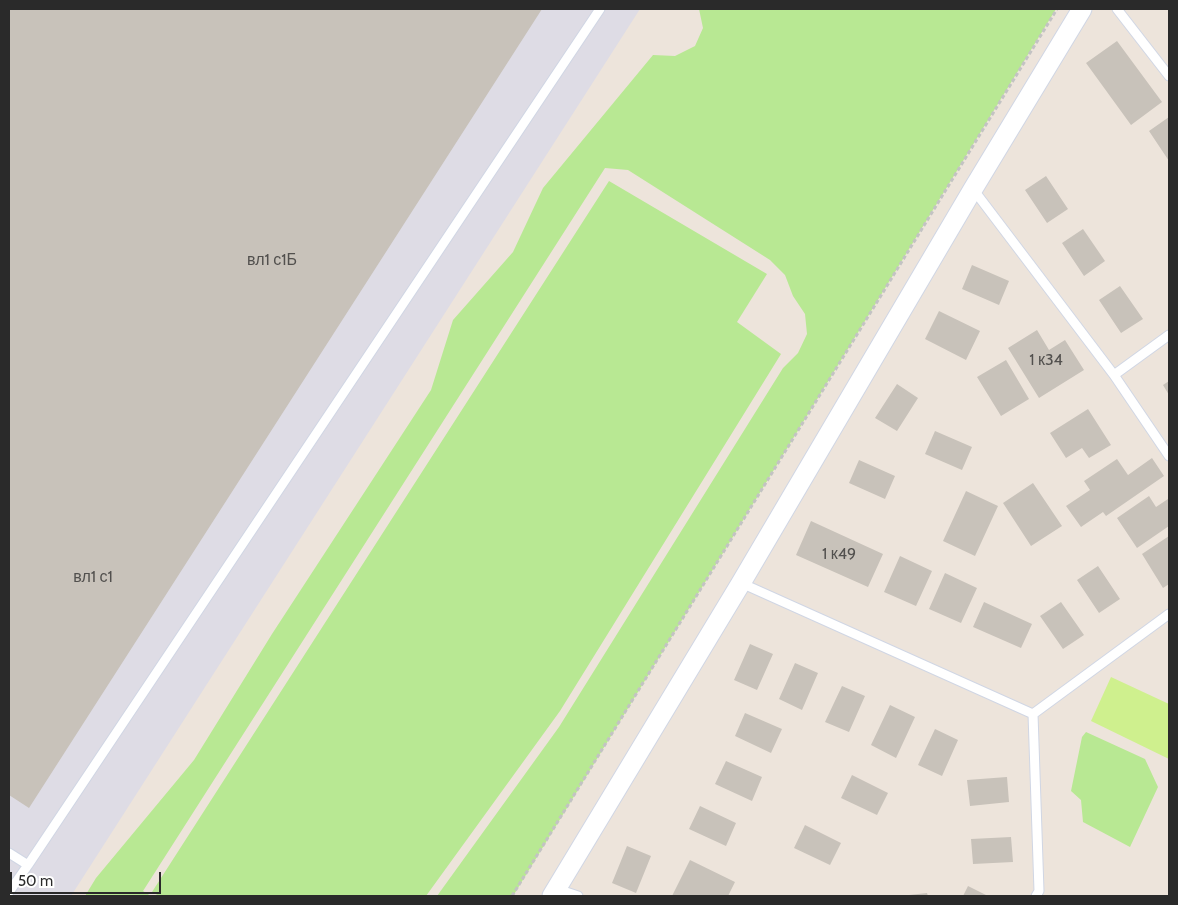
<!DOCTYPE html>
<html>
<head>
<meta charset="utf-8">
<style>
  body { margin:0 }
  #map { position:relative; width:1178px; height:905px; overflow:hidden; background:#ede4db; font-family:Cabin,sans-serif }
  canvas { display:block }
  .frame { position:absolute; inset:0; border:10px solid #2a2a2a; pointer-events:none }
  .scale { position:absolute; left:10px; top:872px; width:151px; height:22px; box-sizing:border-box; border:2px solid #2a2a2a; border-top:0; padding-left:6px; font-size:15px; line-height:18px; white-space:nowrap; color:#2a2a2a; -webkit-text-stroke:4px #fff; paint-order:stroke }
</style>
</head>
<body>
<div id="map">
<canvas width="1178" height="905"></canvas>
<div class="frame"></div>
<div class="scale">50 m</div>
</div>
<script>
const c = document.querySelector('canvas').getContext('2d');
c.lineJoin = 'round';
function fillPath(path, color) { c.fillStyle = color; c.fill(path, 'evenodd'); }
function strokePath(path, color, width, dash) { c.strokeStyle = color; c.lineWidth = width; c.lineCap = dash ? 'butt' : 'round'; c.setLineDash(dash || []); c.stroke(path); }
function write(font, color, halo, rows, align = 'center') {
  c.font = font + ' Cabin,sans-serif'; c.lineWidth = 4.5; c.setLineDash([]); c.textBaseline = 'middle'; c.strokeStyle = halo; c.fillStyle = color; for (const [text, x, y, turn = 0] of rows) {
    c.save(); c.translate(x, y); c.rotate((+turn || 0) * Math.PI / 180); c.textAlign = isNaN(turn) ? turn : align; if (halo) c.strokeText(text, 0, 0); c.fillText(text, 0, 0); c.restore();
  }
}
fillPath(new Path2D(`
  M9,9H640L71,896H9Z`), '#dedce5');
fillPath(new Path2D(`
  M699,9H1056L513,896H437L559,727L783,368L798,353L807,334L805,314L793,296L785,275L770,260L628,170L605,168L143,891L151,896H85L96,878L194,760L272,634L431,390L453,320L513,252L543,188L653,55L675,56L695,46L703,28Z
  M609,181L767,274L737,322L781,354L560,711L426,896H159L152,892Z
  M1086,732L1145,759L1158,787L1130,847L1083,822L1081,800L1071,791L1082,737Z`), '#b8e893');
fillPath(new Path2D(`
  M1111,677L1169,704V759L1091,721Z`), '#cff08e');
fillPath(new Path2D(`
  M9,9H542L29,808L9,795Z
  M1117,41L1162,102L1131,125L1086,63Z
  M1169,117V161L1149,131Z
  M1046,176L1068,209L1047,223L1025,190Z
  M1083,229L1105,261L1084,276L1062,243Z
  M972,265L1009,281L999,305L962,289Z
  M1120,286L1143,319L1121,333L1099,300Z
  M939,311L980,331L966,360L925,339Z
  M1037,330L1049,350L1065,340L1084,370L1039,398L1008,348Z
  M1006,360L1029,399L1001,416L977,377Z
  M1169,381V395L1163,385Z
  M897,384L918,398L897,431L875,418Z
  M1088,409L1111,445L1089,458L1082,448L1066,458L1050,433Z
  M935,431L972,447L962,470L925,454Z
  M1152,458L1164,476L1106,516L1103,512L1081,527L1066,506L1090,490L1084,481L1117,459L1128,475Z
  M859,460L895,476L885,499L849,483Z
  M1033,483L1062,526L1031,546L1003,503Z
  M966,491L998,506L975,556L943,541Z
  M1149,496L1156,507L1168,499L1169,501V526L1137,548L1117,518Z
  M811,521L883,554L868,587L796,555Z
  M1169,536V584L1163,588L1142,554Z
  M900,556L932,571L916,606L884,592Z
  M1098,566L1120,599L1099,613L1077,580Z
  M945,573L977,588L961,623L929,609Z
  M984,602L1032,624L1021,648L973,627Z
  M1061,602L1084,635L1063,649L1040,616Z
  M750,644L773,654L757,690L734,680Z
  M795,663L818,673L802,710L779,699Z
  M842,686L865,696L849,732L825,722Z
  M890,705L915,717L896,758L871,745Z
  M745,713L782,729L771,753L735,736Z
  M935,729L958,740L942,776L918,765Z
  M726,761L762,777L752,801L715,784Z
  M852,775L888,793L877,815L841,798Z
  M1007,777L1009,802L970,806L967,780Z
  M700,806L736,823L726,846L689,829Z
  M805,825L841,843L830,865L794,848Z
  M1011,837L1013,862L973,864L971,839Z
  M627,846L651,856L636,893L612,883Z
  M690,860L735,882L728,896H672Z
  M968,886L988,896H963Z
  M927,893L928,896H909V895Z`), '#c8c2ba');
const service = new Path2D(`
  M1117,9L1169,76
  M973,189L1114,375L1169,456
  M1114,375L1169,335
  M741,583L1033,714L1039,891L1036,896
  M1033,714L1169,614
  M9,853L28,865L600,9
  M557,889L578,896
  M9,892L28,865`);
const minor = new Path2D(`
  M552,896L741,583L973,189L1082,9`);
strokePath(service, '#d0d6e4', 11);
strokePath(minor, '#d0d6e4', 21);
strokePath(new Path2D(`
  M512,896L1057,9`), '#c3c3c3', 3, [4, 2.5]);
strokePath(service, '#fff', 9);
strokePath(minor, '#fff', 19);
write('16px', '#52504e', null, [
  ["вл1 с1Б",272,260],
  ["1 к34",1046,360],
  ["1 к49",839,554],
  ["вл1 с1",93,577]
]);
</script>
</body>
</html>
